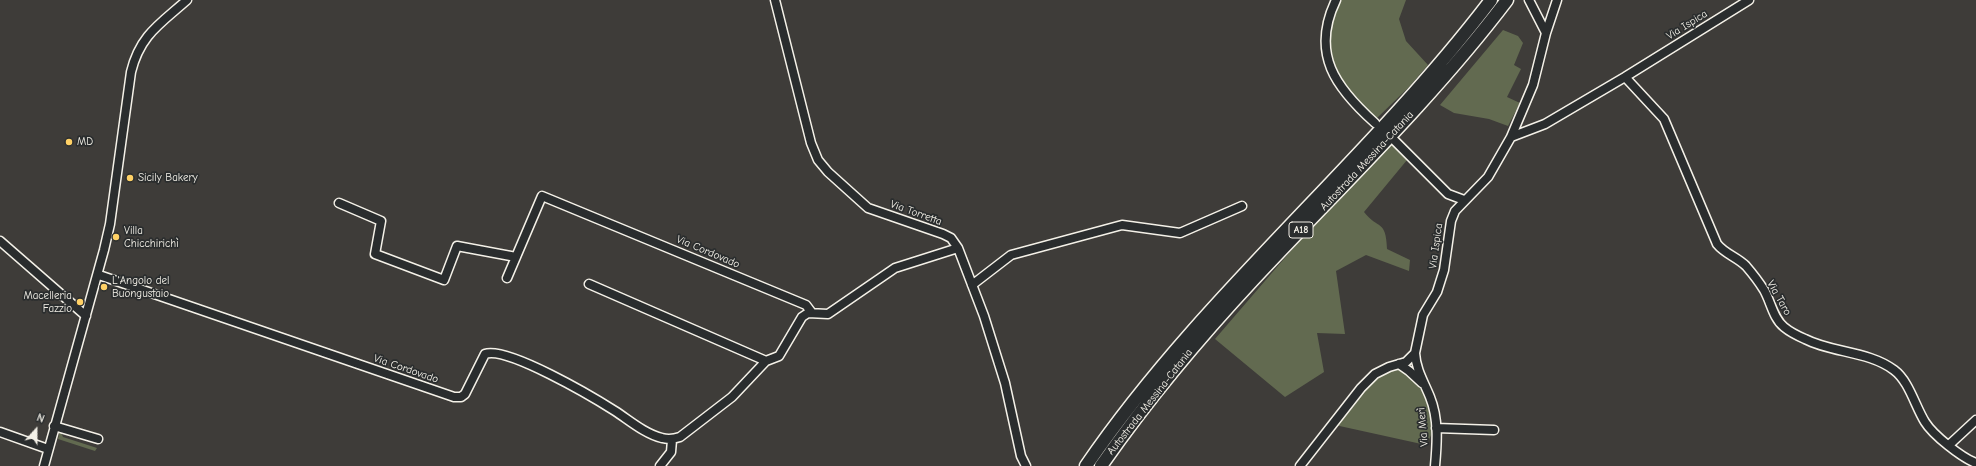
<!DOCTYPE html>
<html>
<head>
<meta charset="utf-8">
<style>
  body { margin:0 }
  #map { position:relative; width:1976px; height:466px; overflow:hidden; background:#3e3c39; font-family:"Comic Neue",sans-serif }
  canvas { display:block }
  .north { position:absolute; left:16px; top:410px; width:40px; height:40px; -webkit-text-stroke:3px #2a2d2e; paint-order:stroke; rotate:21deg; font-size:11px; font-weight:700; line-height:16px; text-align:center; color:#f4f1e8 }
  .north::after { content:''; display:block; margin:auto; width:14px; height:18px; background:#f4f1e8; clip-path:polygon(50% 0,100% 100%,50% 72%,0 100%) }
</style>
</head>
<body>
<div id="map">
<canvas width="1976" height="466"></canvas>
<div class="north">N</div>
</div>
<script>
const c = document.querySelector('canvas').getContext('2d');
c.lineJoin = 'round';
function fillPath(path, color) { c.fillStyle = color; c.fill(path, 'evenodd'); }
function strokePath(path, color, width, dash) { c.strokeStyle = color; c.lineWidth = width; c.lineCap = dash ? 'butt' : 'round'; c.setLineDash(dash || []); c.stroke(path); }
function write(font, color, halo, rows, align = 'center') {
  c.font = font + ' "Comic Neue",sans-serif'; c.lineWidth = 3.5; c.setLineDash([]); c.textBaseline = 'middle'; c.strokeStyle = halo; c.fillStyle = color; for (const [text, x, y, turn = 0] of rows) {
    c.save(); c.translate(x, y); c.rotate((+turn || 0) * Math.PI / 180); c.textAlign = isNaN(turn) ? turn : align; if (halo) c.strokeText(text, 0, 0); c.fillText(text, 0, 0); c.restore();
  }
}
fillPath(new Path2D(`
  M1341,0H1406L1399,19L1406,41L1428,65L1409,87L1376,119C1337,83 1316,53 1341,0Z
  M1503,30L1518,36L1523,43L1514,65L1521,69L1507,97L1520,103L1508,126L1489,119L1454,113L1440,105Z
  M1392,144L1407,160L1364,212C1378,230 1386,219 1387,249L1410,260L1409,271L1366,255L1336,271L1345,334L1317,333L1324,372L1285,397L1215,339L1326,210Z
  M1400,369C1424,385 1446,416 1426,445L1335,425C1352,403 1369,373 1400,369Z
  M60,430L63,437L97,448L95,451L58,439Z`), '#626a50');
const minor = new Path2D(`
  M775,0L811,143L818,160L828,172L868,208L943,234L951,238L958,248L984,316L1005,383L1021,456L1026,466
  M1336,0C1310,54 1336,88 1375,123
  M1546,33L1557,0
  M1625,77L1664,119L1717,244C1725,254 1737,257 1746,266C1752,273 1759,282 1764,290C1771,302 1773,318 1784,327C1790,332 1798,336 1805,339C1832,353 1869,351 1894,370C1909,381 1915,406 1925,422C1933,435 1962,458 1976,463
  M1511,137L1533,85L1546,33L1529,0
  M1395,141L1448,194L1464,200
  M339,203L381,221L375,254L444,280L457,246L516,257
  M0,241L86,316
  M99,275L454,397H461L465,394L485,354C507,346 593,397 615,411C629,420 645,434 662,438C669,440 674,439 680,437L732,397L766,361L779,356L802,317L808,313L828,314L895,268L958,248
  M507,278L542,196L806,305L812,313
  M589,284L766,361
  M972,285L1011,255L1122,225L1180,233L1242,206
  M1415,353C1416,370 1424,382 1430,397C1439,419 1437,444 1435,466
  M1399,364L1409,371L1422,383
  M54,426L98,439
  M1436,428L1494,430
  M0,432L48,449
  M1949,445L1976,420
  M44,466L104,250L110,224L131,72C140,35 160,24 187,0
  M660,466L671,452L672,440
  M1300,466L1361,388L1375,374L1389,367L1406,362L1415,353L1423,315L1437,292L1444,270L1451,221L1455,211L1488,177L1511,137L1545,124L1625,77L1749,0`);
const highway = new Path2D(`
  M1086,466C1203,295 1366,164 1491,0
  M1101,466C1147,400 1199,338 1254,279C1340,187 1431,100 1507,0`);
strokePath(minor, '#f4f1e8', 11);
strokePath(highway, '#f4f1e8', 15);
strokePath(minor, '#2a2d2e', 8);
strokePath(highway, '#2a2d2e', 12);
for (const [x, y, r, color] of [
  [69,142,4,"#ffd166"],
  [130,178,4,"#ffd166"],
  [116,237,4,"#ffd166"],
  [104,287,4,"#ffd166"],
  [80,302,4,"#ffd166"]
]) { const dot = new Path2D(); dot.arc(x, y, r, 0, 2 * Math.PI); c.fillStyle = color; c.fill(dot); strokePath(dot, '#2a2d2e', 1.5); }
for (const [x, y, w] of [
  [1301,230,24]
]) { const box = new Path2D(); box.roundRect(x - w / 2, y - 8, w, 16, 3); c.fillStyle = '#2a2d2e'; c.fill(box); strokePath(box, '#f4f1e8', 1); }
write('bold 10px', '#f4f1e8', null, [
  ["A18",1301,230]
]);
write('11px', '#f4f1e8', '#2a2d2e', [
  ["Via Ispica",1687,25,-32],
  ["Autostrada Messina-Catania",1367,161,-47],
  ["Via Torretta",916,213,20],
  ["Via Ispica",1436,246,-82],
  ["Via Cordovado",708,252,23],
  ["Via Taro",1779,298,61],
  ["Via Cordovado",406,369,19],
  ["Autostrada Messina-Catania",1150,402,-52],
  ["Via Merì",1423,427,-95]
]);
write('11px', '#f4f1e8', '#2a2d2e', [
  ["MD",77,142],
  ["Sicily Bakery",138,178],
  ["Villa",124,231],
  ["Chicchirichì",124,244],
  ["L'Angolo del",112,281],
  ["Buongustaio",112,294],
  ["Macelleria",72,296,"right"],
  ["Fazzio",72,309,"right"]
], 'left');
</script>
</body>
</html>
